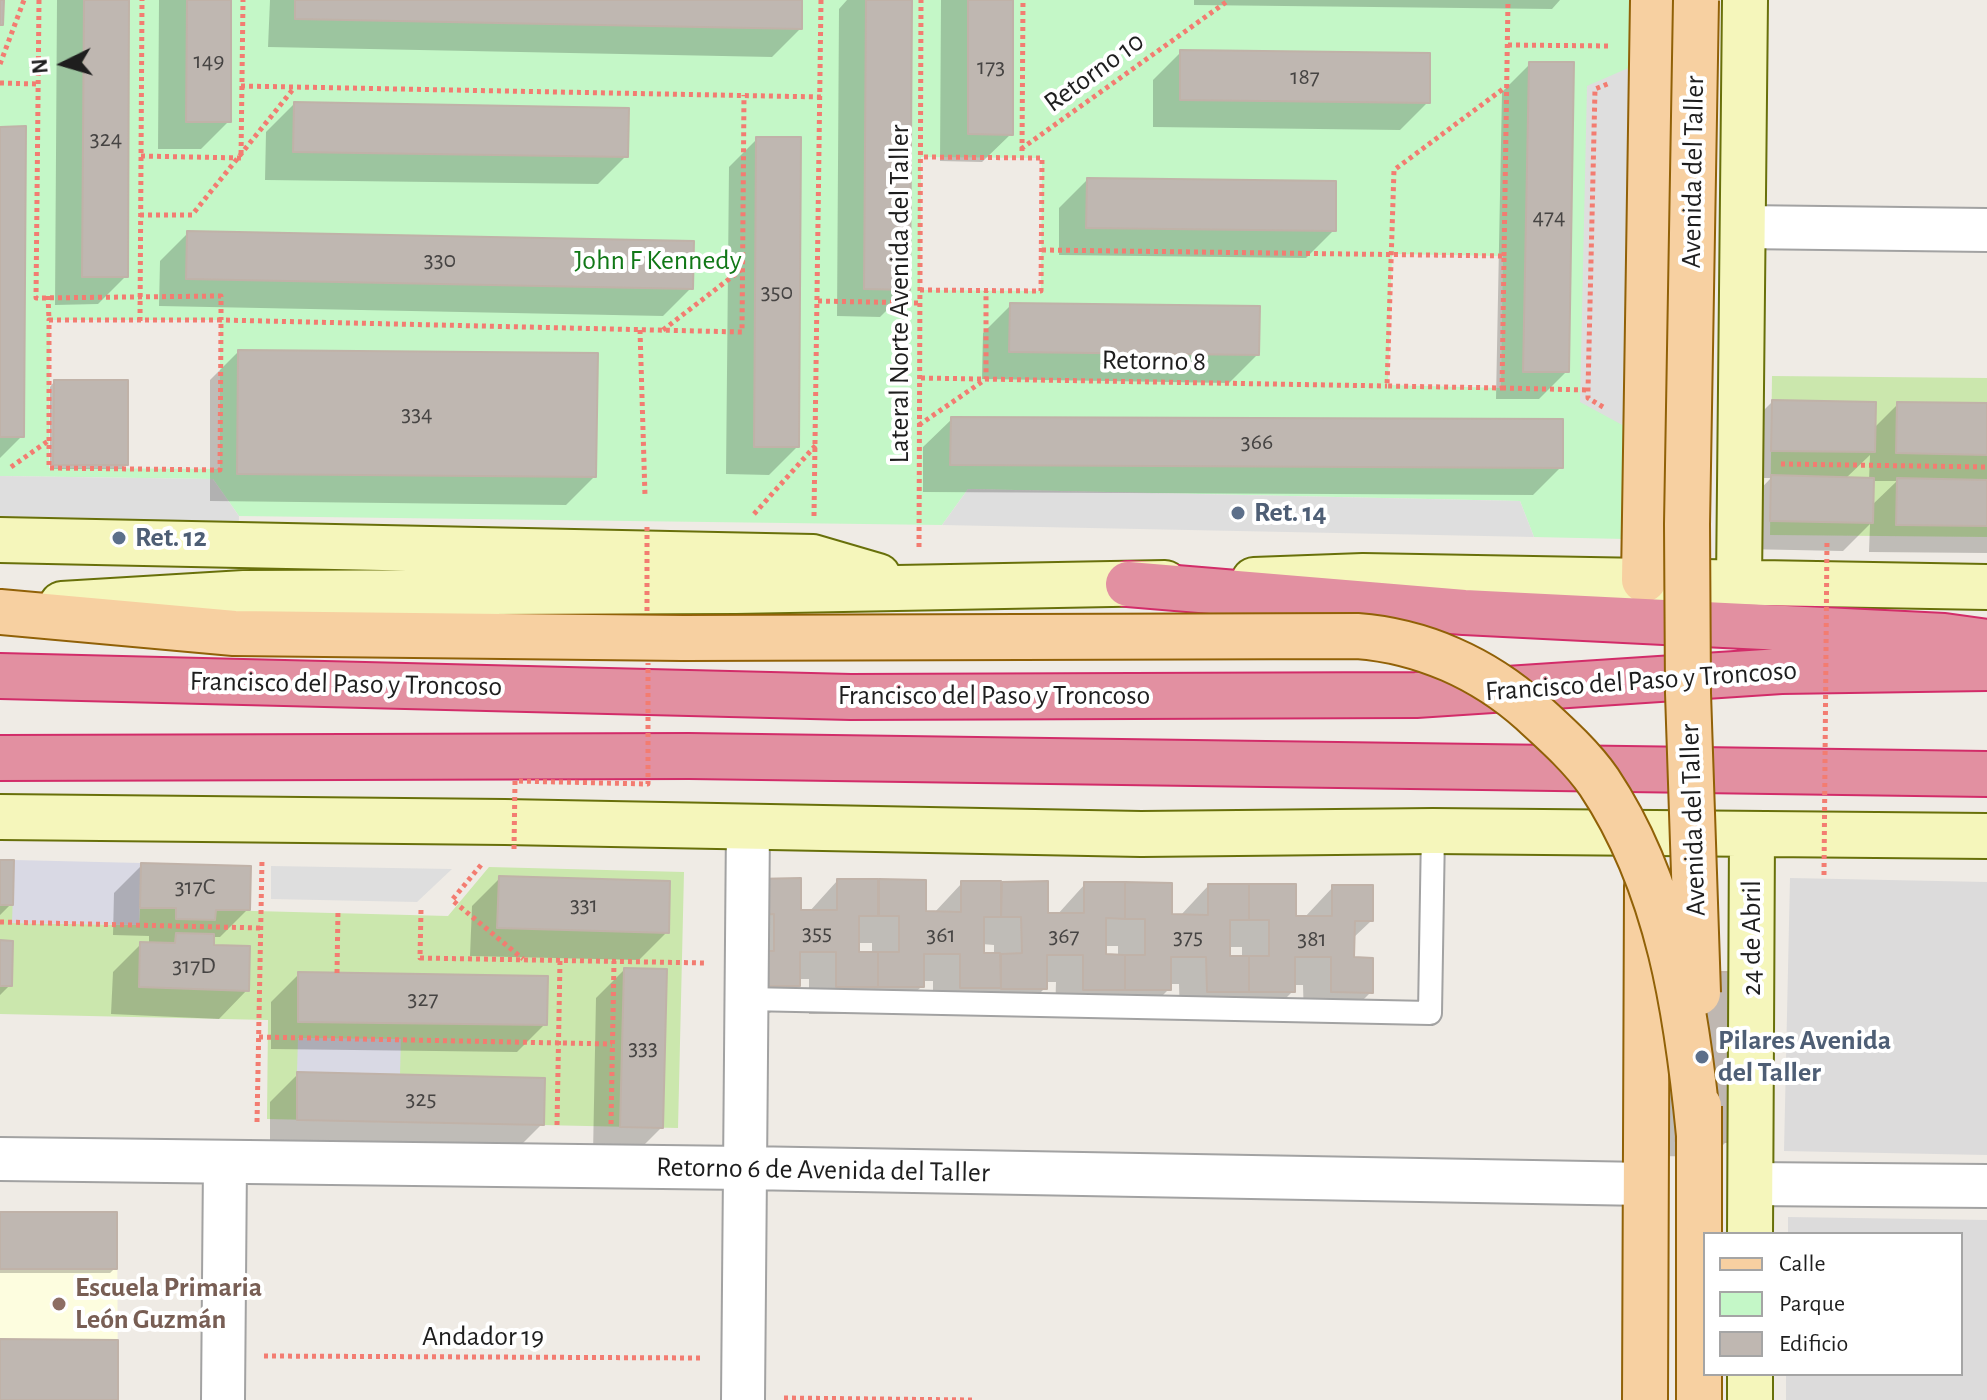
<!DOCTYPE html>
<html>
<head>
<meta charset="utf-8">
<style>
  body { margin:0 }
  #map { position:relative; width:1987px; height:1400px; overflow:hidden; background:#efebe5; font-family:"Alegreya Sans",sans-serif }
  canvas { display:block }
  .legend { position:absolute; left:1703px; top:1232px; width:260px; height:144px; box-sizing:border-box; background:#fff; border:2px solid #a5a5a5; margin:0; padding:10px 14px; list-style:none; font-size:24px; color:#1e1e1e }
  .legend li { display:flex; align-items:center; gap:16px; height:40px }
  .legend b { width:40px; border:2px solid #a5a5a5 }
  .north { position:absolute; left:24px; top:24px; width:80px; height:80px; -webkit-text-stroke:6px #fff; paint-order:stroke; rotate:265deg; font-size:22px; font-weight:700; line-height:32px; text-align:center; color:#1e1e1e }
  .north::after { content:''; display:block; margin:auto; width:28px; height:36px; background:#1e1e1e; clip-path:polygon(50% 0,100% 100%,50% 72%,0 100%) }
</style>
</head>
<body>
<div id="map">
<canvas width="1987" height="1400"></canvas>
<ul class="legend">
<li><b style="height:10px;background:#f7d0a1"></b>Calle</li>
<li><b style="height:22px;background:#c4f7c7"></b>Parque</li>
<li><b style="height:22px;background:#bfb7b1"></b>Edificio</li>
</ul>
<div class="north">N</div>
</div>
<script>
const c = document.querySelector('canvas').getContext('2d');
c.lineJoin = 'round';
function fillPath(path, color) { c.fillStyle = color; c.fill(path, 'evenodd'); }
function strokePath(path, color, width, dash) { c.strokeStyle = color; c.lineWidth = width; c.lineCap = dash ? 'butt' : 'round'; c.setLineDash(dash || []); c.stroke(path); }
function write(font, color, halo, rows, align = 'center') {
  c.font = font + ' "Alegreya Sans",sans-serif'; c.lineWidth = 8; c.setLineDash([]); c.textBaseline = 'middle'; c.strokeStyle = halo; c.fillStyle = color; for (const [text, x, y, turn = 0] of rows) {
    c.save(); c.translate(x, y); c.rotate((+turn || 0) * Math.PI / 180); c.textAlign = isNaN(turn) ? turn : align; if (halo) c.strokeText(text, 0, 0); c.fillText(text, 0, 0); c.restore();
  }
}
fillPath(new Path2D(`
  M1790,878L1987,882V1155L1784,1151Z
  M1788,1217L1987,1220V1400H1786V1374H1961V1234H1788Z`), '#dcdbdb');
fillPath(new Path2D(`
  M0,1212H117L118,1400H0Z`), '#fdfddf');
fillPath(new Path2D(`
  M1772,376L1987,378V537L1770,535Z
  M489,867L684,872L678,1128L267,1119L268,1020L0,1014V905H13V923L139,925L140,908H176L215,920L216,910L448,916Z`), '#cbe7ad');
fillPath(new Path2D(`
  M0,0H1633L1625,539L1534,537L1520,501L968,489L942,525L239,516L213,479L0,476ZM921,157L1042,158L1041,291L920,290ZM1392,254L1503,256L1501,388L1388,385ZM220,320V469L49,468L50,320Z`), '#c4f7c7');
fillPath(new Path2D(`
  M1633,66L1626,427L1580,402L1587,86Z
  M0,476L213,479L239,516L238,561L0,560Z
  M968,489L1520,501L1534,537L942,525Z
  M271,866L452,869L417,902L271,899Z`), '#dedede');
fillPath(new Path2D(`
  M14,860L141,863L139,925L12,923Z
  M298,1038L401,1039L400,1074L297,1072Z`), '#d9d9e4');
fillPath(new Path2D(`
  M57,0H127L126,276L98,304L55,305Z
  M159,0H229V121L201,149H158Z
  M270,0H800V29L772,57L268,47Z
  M847,0H910L908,289L880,317L837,316L839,9Z
  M941,0H1011V134L982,162L940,161Z
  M1194,0H1560L1552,9L1194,5Z
  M1181,52L1428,102L1400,130L1153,127V80Z
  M1530,64L1567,371L1539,399H1496L1502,92Z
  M294,104L626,156L598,184L265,180L266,132Z
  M0,129L22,436L0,458Z
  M757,139L797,447L769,475L726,474L729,167Z
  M1087,180L1334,230L1306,258L1059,255V208Z
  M188,233L691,288L663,316L159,306L160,261Z
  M1011,305L1257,355L1229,383L982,379L983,333Z
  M238,352L594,477L566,505L210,501V380Z
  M54,382L126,464L122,469H50V387Z
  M1772,402L1874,428L1898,404L1987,405V553L1869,552L1870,524L1843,551L1743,549L1744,506L1771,478H1743L1744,430ZM1870,455L1869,480L1845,479ZM1872,481H1897L1871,506Z
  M952,419L1561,467L1533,495L923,492V447Z
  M0,862L11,904L0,915Z
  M142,865L248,909L220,937H212V946L247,990L219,1019L111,1014L113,972L141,944H149V936L113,935L114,893Z
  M500,878L667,932L639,960L470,956L472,906Z
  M837,881L924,882V913H934L962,883H1046V915H1057L1085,884L1170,916H1180L1208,886L1294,918H1304L1333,887L1371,921L1352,939V959L1371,992L1343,1020H1304L1303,985H1293V991L1265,1019H1180L1179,984H1169V989L1141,1017H1055L1056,982H1045V988L1017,1016L933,1015V981H922V986L894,1014H809V979H798V985L770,1013H727V909L809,912ZM857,943H872V954H857ZM982,944L994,945V955H982ZM1104,946H1118V957L1104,956ZM1228,947H1242V958H1228Z
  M0,942L10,985L0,995Z
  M624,970L661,1128L633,1156L593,1154L596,998Z
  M299,974L545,1024L517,1052L271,1049V1002Z
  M1661,990L1727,1141L1711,1157L1660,1156Z
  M298,1074L542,1124L514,1152L270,1147V1102Z
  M0,1214L115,1268L110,1273H0Z`), '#0003');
const building = new Path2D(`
  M0,0H4L3,25H0Z
  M84,0H129L128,277H82Z
  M187,0H231V122H186Z
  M295,0H802V29L295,19Z
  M866,0H912L910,290L864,289Z
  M968,0H1013V135L968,134Z
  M1180,50L1430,53V103L1180,100Z
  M1529,62H1574L1569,372H1523Z
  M294,102L629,108L628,157L293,152Z
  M26,126L24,437H0V127Z
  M756,137H801L799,447H754Z
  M1087,178L1336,181V231L1086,228Z
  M187,231L694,241L693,289L186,279Z
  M1010,303L1260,306L1259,355L1009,352Z
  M238,350L598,353L596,477L237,474Z
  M54,380H128V465H53Z
  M1772,400L1876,402L1875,452L1771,451Z
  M1897,402L1987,403V455L1896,453Z
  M951,417L1563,419V468L950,465Z
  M1771,475L1874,478L1873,523L1770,521Z
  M1897,478L1987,480V526L1896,525Z
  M0,860H14L13,905H0Z
  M141,863L251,866L250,910H216L215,920L176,919V908H140Z
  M499,876L670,881L669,933L497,928Z
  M801,878V910H837V879H878V916H859V952H878V987H836V952H800V986H754V951H774V914L754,915V879Z
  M879,879L926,880V911L961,912V881H1001V917H984V953H1000L1001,988H960V954H924V987H878V952H899V916H879Z
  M1048,881V913H1084V882H1125V919L1106,918V954L1125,955V990H1083V955H1047V989H1001V954L1022,953L1021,917H1001L1002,882Z
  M1125,882L1172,883V914L1208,915V884H1249V920H1230V956H1249V992H1207L1206,957H1171V990H1125V955H1145V919H1125Z
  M1249,884H1296V916H1332V885H1373V921H1355L1354,957L1373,958V993L1331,992V957H1295V992H1249V956H1269V920H1249Z
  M176,933L214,934V945L250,946L249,991L139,987L140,942L175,943Z
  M0,940L13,941L12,986H0Z
  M624,968L667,969L663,1128L620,1127Z
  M298,972L548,976L547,1025L298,1022Z
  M1676,972H1730L1729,1142L1675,1141Z
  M297,1072L545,1078L544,1125L297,1120Z
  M0,1212H117V1269H0Z
  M0,1339L118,1340V1400H0Z`);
fillPath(building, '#bfb7b1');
strokePath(building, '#c0b2a8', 2);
const lane = new Path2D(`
  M747,999L1430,1013L1433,831`);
const street = new Path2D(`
  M1742,227L1987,230
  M0,1159L745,1168L1645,1184
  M1750,1184L1987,1186
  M223,1400L225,1162
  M743,1400L748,826`);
const secondary = new Path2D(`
  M0,540L813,557L878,576
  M1254,580L1363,576L1987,587
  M1739,582L1745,0
  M62,604L244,593L736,591L1165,583
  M0,817L505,822L1141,834L1433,831L1987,836
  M1750,1234L1752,834
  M1750,1400V1374`);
const primary = new Path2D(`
  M1644,580L1653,0
  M0,612L234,633L683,638
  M1645,1400L1647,886
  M1699,1400V1210`);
const highway = new Path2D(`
  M1128,584L1464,612L1944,636L1987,642
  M0,676L851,697L1416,695L1781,671L1987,668
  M0,758L689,756L1987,774`);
strokePath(lane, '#a2a2a2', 26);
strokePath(street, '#a2a2a2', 46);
strokePath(secondary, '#68700a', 48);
strokePath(primary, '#916107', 48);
strokePath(highway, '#d22c69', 48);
strokePath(new Path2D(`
  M39,0L36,298L221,296V320L742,332L744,95
  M1508,45L1611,46
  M0,64L24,0
  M0,83L37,84
  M241,86L821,97
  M1021,149L1229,0
  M1022,151L1023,0
  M141,156L241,158L243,0
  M140,215H192L294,88
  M1042,250L1504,256L1502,388L1387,386L1394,170L1507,86
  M1504,256L1508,0
  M920,290L1041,291L1042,158L921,157
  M48,296L49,320
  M818,301L920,303
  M49,320H221L220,470L49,468Z
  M140,321L142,0
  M640,330L645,496
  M663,330L742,269
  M921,378L1387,386
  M1502,388L1588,390
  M1603,407L1588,398V390L1595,89L1610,83
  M919,425L986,379V291
  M1781,464L1987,467
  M11,467L48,441
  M754,514L816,445
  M814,516L821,0
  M919,547L921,0
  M481,865L452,900L523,959
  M421,910L420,958L707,963
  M0,922L261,928
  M337,973L338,909
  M259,1037L612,1044
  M257,1122L262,860
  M611,1124L614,961
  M557,1125L560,960
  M264,1356L702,1358
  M784,1398L972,1400`), '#f37c71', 5, [4, 4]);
strokePath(lane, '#fff', 22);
strokePath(street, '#fff', 42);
strokePath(secondary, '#f5f6bb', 44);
strokePath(primary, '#f7d0a1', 44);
strokePath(highway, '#e290a1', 44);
const primaryBridge = new Path2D(`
  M1696,0L1687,524L1688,693L1698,993
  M683,638L1357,636C1422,641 1483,668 1532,712C1555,733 1581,756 1599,782C1669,887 1687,1013 1699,1135
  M1699,1210V1106`);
strokePath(primaryBridge, '#916107', 48, []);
strokePath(new Path2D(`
  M647,527V613
  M514,849L515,781L648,784V663
  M1824,875L1827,539`), '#f37c71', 5, [4, 4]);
strokePath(primaryBridge, '#f7d0a1', 44);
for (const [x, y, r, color] of [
  [1238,513,8,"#5c6f8a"],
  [119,538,8,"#5c6f8a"],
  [1702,1057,8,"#5c6f8a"],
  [59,1304,8,"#8d6e63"]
]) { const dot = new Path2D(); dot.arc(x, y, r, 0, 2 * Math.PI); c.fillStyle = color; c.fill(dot); strokePath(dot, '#fff', 3); }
write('24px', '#464443', null, [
  ["149",209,61],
  ["173",991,67],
  ["187",1305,77],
  ["324",106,139],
  ["474",1549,217],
  ["330",440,260],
  ["350",777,292],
  ["334",417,414],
  ["366",1257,442],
  ["317C",195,887],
  ["331",584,905],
  ["355",817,933],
  ["361",941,935],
  ["367",1064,936],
  ["375",1188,937],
  ["381",1312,939],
  ["317D",194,966],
  ["327",423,999],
  ["333",643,1048],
  ["325",421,1099]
]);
write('28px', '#1e1e1e', '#fff', [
  ["Retorno 10",1094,72,-36],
  ["Avenida del Taller",1693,172,-89],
  ["Lateral Norte Avenida del Taller",900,294,-90],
  ["Retorno 8",1154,361,1],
  ["Francisco del Paso y Troncoso",1641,681,-4],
  ["Francisco del Paso y Troncoso",346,684,1],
  ["Francisco del Paso y Troncoso",994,696],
  ["Avenida del Taller",1693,820,-92],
  ["24 de Abril",1752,938,-90],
  ["Retorno 6 de Avenida del Taller",823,1170,1],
  ["Andador 19",483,1337]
]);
write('28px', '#117817', '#fff', [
  ["John F Kennedy",658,261]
]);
write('bold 28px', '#4e5e75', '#fff', [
  ["Ret. 14",1254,513],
  ["Ret. 12",135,538],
  ["Pilares Avenida",1718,1041],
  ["del Taller",1718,1073]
], 'left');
write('bold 28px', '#785e54', '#fff', [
  ["Escuela Primaria",75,1288],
  ["León Guzmán",75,1320]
], 'left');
</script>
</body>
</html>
